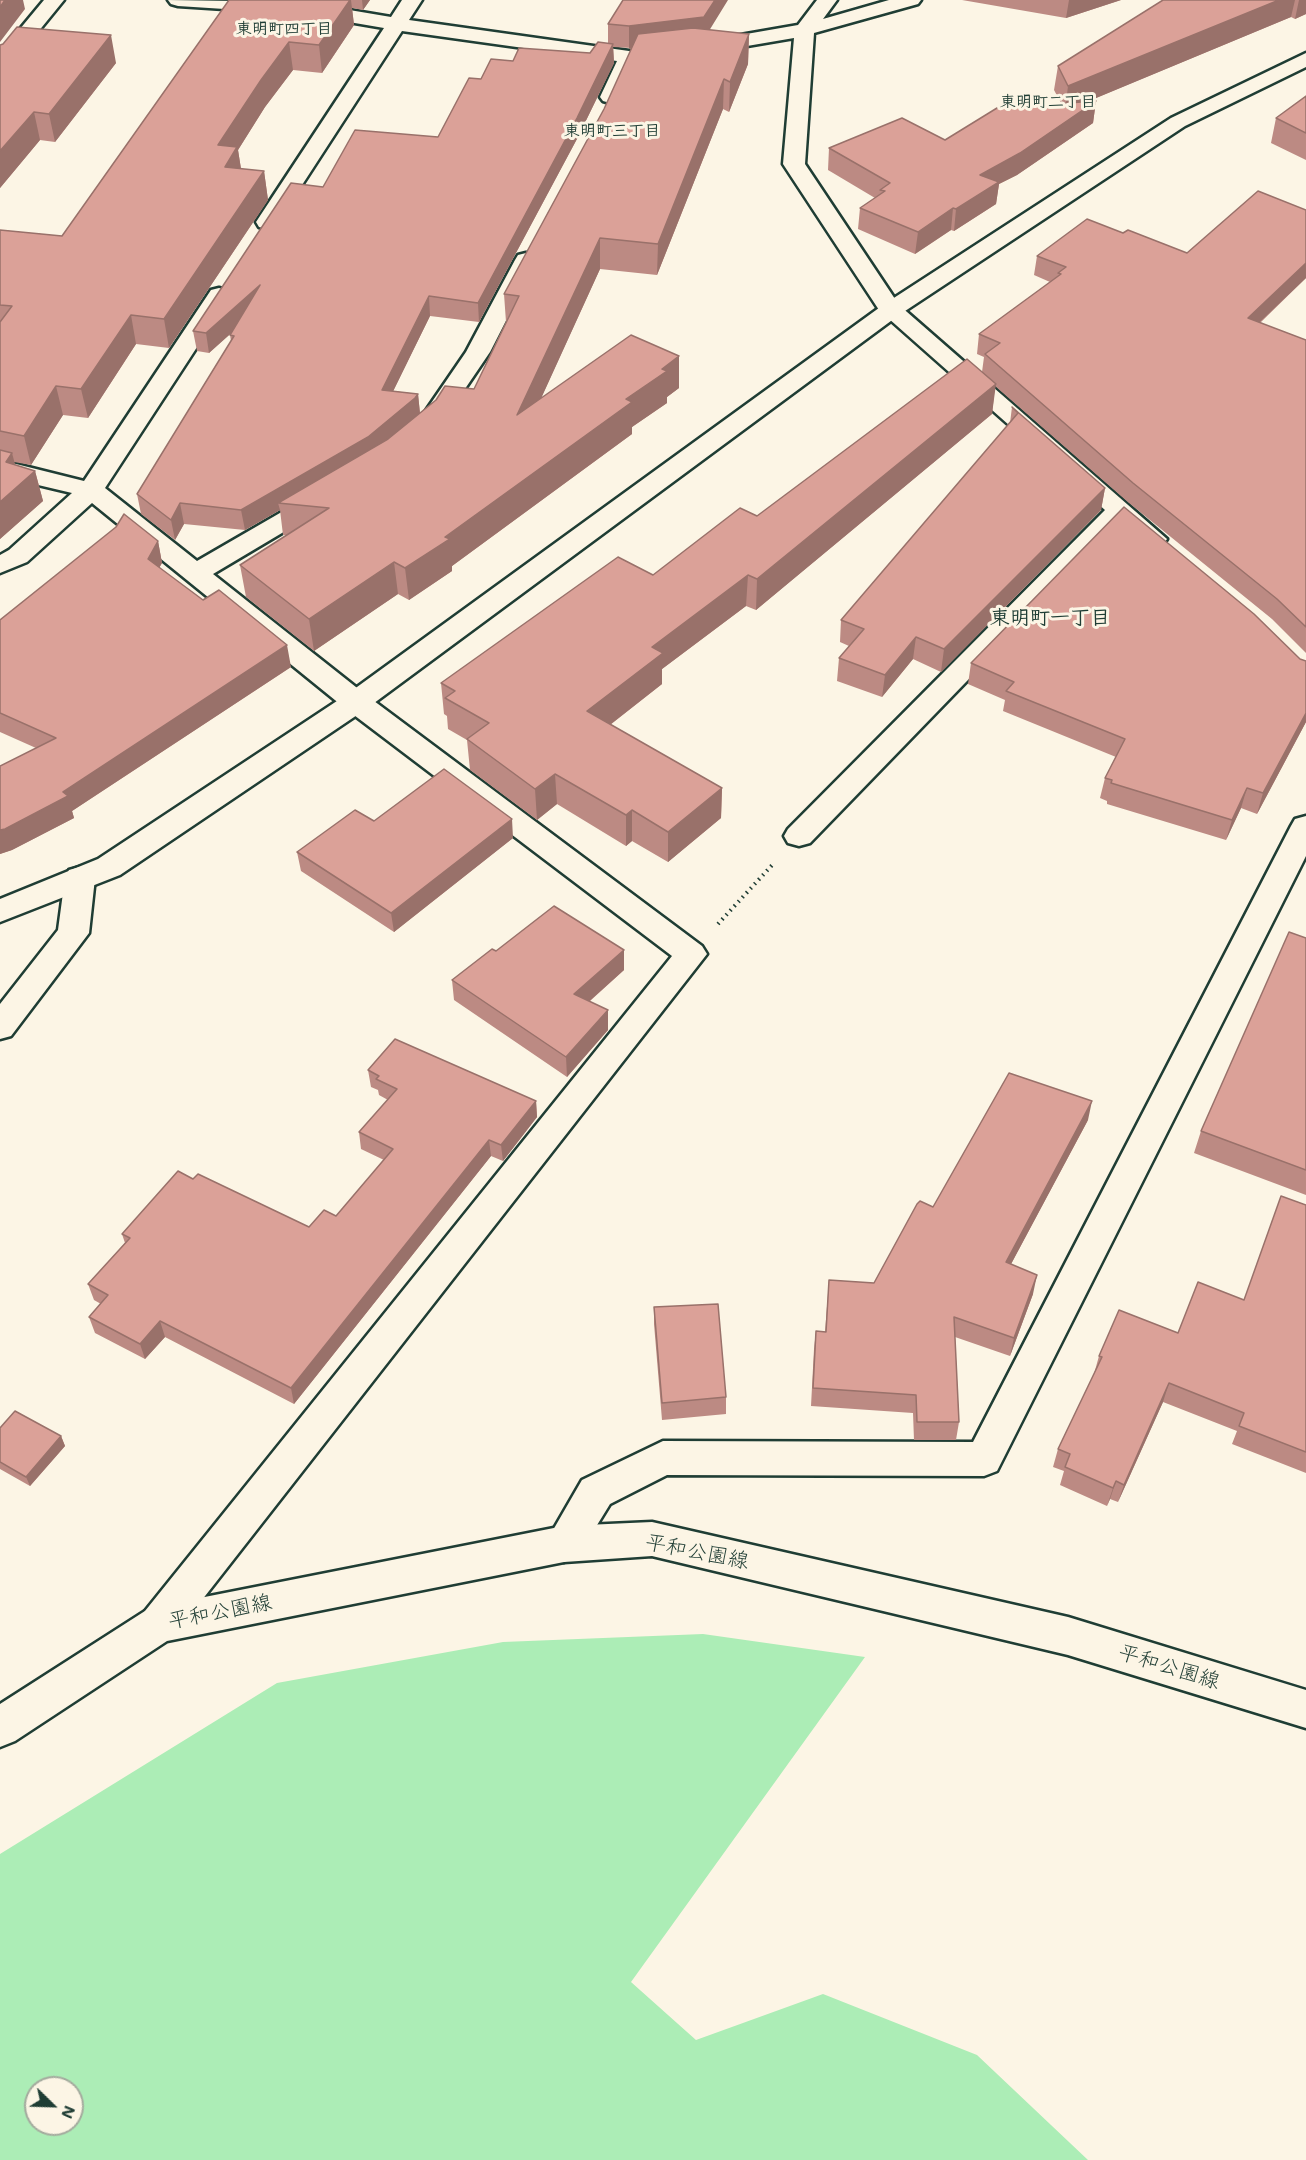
<!DOCTYPE html>
<html>
<head>
<meta charset="utf-8">
<style>
  body { margin:0 }
  #map { position:relative; width:1306px; height:2160px; overflow:hidden; background:#fcf5e5; font-family:Mali,sans-serif }
  canvas { display:block }
  .north { position:absolute; left:24px; top:2076px; width:60px; height:60px; box-sizing:border-box; background:#fcf5e5; border:2px solid #a4ab9e; border-radius:50%; rotate:113deg; font-size:16px; font-weight:700; line-height:24px; text-align:center; color:#1f3d34 }
  .north::after { content:''; display:block; margin:auto; width:21px; height:27px; background:#1f3d34; clip-path:polygon(50% 0,100% 100%,50% 72%,0 100%) }
</style>
</head>
<body>
<div id="map">
<canvas width="1306" height="2160"></canvas>
<div class="north">N</div>
</div>
<script>
const c = document.querySelector('canvas').getContext('2d');
c.lineJoin = 'round';
function fillPath(path, color) { c.fillStyle = color; c.fill(path, 'evenodd'); }
function strokePath(path, color, width, dash) { c.strokeStyle = color; c.lineWidth = width; c.lineCap = dash ? 'butt' : 'round'; c.setLineDash(dash || []); c.stroke(path); }
function write(font, color, halo, rows, align = 'center') {
  c.font = font + ' Mali,"Klee One",sans-serif'; c.lineWidth = 6; c.setLineDash([]); c.textBaseline = 'middle'; c.strokeStyle = halo; c.fillStyle = color; for (const [text, x, y, turn = 0] of rows) {
    c.save(); c.translate(x, y); c.rotate((+turn || 0) * Math.PI / 180); c.textAlign = isNaN(turn) ? turn : align; if (halo) c.strokeText(text, 0, 0); c.fillText(text, 0, 0); c.restore();
  }
}
fillPath(new Path2D(`
  M703,1634L865,1657L631,1982L696,2040L823,1994L977,2055L1088,2160H0V1854L277,1683L503,1642ZM36,2088H72V2124H36Z`), '#acedb6');
const minor = new Path2D(`
  M44,0H64L7,70L0,72V53Z
  M168,0L302,2L391,17L402,0H422L409,20L629,51L636,53L639,57L620,97L617,101L610,103L603,101L600,97L617,61L402,31L278,222L275,227L267,229L259,227L256,222L384,28L302,14L178,6L171,4Z
  M817,0H837L823,19L889,0H921L918,4L814,33L805,164L899,305L1167,539L1163,545C1144,549 1134,535 1120,523L810,843L799,846L788,843L784,836L788,829L1105,510L879,310L783,164L794,38L706,53L699,51L696,47L699,43L706,41L798,25Z
  M526,253L534,255L537,260L490,352L437,430L428,432L419,430L416,425L466,352L515,260L518,255Z
  M219,288L227,290L231,295L105,488L197,561L311,495L320,492L329,495L333,500L329,505L213,574L366,695L702,946L707,954L173,1637L159,1642L145,1637L139,1624L145,1611L672,956L346,709L92,503L27,562L0,573V555L9,550L72,493L0,476V460L84,481L211,290Z
  M1306,816V856L997,1471L984,1476L667,1475L610,1504L578,1556L564,1562L550,1556L545,1544L582,1480L663,1441L973,1442L1291,826L1295,819Z
  M80,867L91,870L95,878L89,933L11,1036L0,1039V1004L58,930L65,878L69,870Z`);
const tertiary = new Path2D(`
  M1306,53V67L1185,126L899,315L366,709L120,875L0,922V899L98,859L346,695L883,305L1171,118Z
  M652,1522L1068,1617L1306,1690V1728L1068,1655L652,1556L564,1562L167,1641L15,1741L0,1747V1704L145,1611L159,1606L564,1526Z`);
strokePath(minor, '#1f3d34', 5);
strokePath(tertiary, '#1f3d34', 5);
strokePath(new Path2D(`
  M718,924L774,863`), '#1f3d34', 4, [1.5, 4.5]);
fillPath(minor, '#fcf5e5');
fillPath(tertiary, '#fcf5e5');
fillPath(new Path2D(`
  M229,0H370L363,10L352,8L354,25L322,73L293,70L265,107L238,150L241,169L264,171L268,200L169,348L136,344L88,418L63,415L31,465L14,462L15,465L35,471L43,501L0,539V230L62,236Z
  M962,0H1121L1066,18Z
  M1163,0H1306V14L1295,19L1291,17L1086,102L1096,101L1093,123L1017,175L999,184L996,204L954,231L951,230L915,254L858,229L860,208L875,198L828,170L829,148L945,140L1061,103L1054,90L1058,66Z
  M608,24L710,30L749,34L748,64L729,112L723,109L657,275L600,269L541,398L679,356V388L667,397V403L632,427V434L452,566V571L409,600L398,594L314,651L246,597L240,565L287,535H283L280,510L245,530L184,524L175,540L141,514L137,494L231,341L230,335L232,332L209,353L197,351L193,331L323,187L438,137L481,79L513,61L590,53L608,43ZM613,47L632,48L604,109L504,294L506,322L474,389L420,413L418,394L393,391L430,316L479,322L578,137L614,63Z
  M0,45L116,63L55,142L40,140L0,188Z
  M1306,96V160L1271,143L1276,118Z
  M1306,210V278L1260,323L1306,340V653L1272,619L1129,503L995,386L992,414L756,610L746,606L662,669V684L610,725L722,788L721,818L668,862L632,841L626,846L557,804L537,820L470,770L467,740L448,729L447,716L444,714L441,683L653,575L757,516L982,372L984,357L977,354L979,334L1050,282L1034,275L1037,256L1123,233L1187,253Z
  M1012,407L1105,488L1101,510L941,672L913,659L882,697L837,681L839,658L849,646L840,642L841,620L1010,423Z
  M158,541L162,563L159,568L291,667L72,811L74,818L12,850L0,854V766L36,748L0,732V620Z
  M1300,659L1306,661V722L1257,814L1241,808L1226,840L1107,804V801L1100,798L1105,778L1116,757L1003,711L1005,700L968,684L971,663Z
  M374,821L513,838L394,932L301,871L297,852Z
  M1306,938V1195L1194,1153L1201,1131Z
  M624,950V970L590,1001L608,1030L567,1077L454,1000L452,980L496,951Z
  M368,1070L536,1101L537,1117L503,1161L491,1156L294,1404L165,1337L145,1359L95,1333L89,1317L101,1304L94,1300L88,1284L125,1243L122,1234L193,1179L309,1227L336,1216L384,1160L361,1149L359,1132L388,1100L379,1095L378,1090L371,1087Z
  M1088,1120L1011,1264L1033,1294L1010,1356L955,1337L959,1422L956,1440H914L913,1413L811,1406L814,1349L816,1331L825,1332L829,1280L874,1283L933,1207Z
  M1306,1205V1473L1232,1444L1237,1431L1163,1402L1118,1502L1110,1499L1107,1506L1060,1485L1064,1471L1053,1467L1058,1449L1094,1374L1099,1356L1178,1333L1244,1300Z
  M654,1307L726,1397V1414L662,1420L654,1324Z
  M0,1428L61,1436L65,1446L30,1486L0,1469Z`), '#bc8a83');
fillPath(new Path2D(`
  M5,0H23L25,9L0,42V7Z
  M350,0H351L354,25L322,73L319,45Z
  M362,0H370L363,10Z
  M715,0H728L704,39L629,49V26Z
  M1069,0H1121L1066,18Z
  M1279,0H1295L1291,17L1065,111L1068,86Z
  M1299,0H1306V14L1295,19Z
  M749,34L748,64L729,112L730,82Z
  M111,35L116,63L55,142L49,114Z
  M289,42L293,70L265,107L238,150L242,175L223,173L218,145L261,80Z
  M613,44L614,63L578,137L479,322L478,303Z
  M724,79L723,109L657,275L658,244Z
  M1096,101L1093,123L1017,175L999,184L996,204L954,231L956,209L980,175Z
  M34,112L40,140L0,188V151Z
  M264,171L268,200L169,348L164,319Z
  M953,208L951,230L915,254L918,232Z
  M600,238V269L519,447L517,415Z
  M1306,263V278L1243,338L1248,318Z
  M260,285L263,305L209,353L206,333Z
  M429,296L430,316L384,410L382,390Z
  M131,315L136,344L88,418L81,389Z
  M679,356V388L667,397V403L632,427V434L452,566V571L409,600L405,568L445,537L626,399L662,369Z
  M996,384L992,414L756,610L757,579Z
  M56,386L63,415L31,465L24,436Z
  M418,394L420,414L371,457L278,503L280,510L245,530L241,510Z
  M12,453L20,483L35,471L43,501L0,539V502L6,462Z
  M1105,488L1101,510L941,672L944,649Z
  M180,503L184,524L175,540L171,520Z
  M158,541L162,563L152,580L148,559Z
  M394,562L398,594L314,651L309,619Z
  M748,575L746,606L662,669V684L588,742L587,711L652,647Z
  M916,637L913,659L882,697L885,675Z
  M287,645L291,667L72,811L74,818L12,850L0,854V830L63,792Z
  M1306,712V722L1257,814L1263,793Z
  M555,774L557,804L537,820L535,789Z
  M722,788L721,818L668,862V832Z
  M1247,788L1241,808L1226,840L1232,820Z
  M632,810V841L626,846V815Z
  M512,819L513,838L394,932L391,913Z
  M624,950V970L575,1014L574,994Z
  M608,1010V1030L567,1077L566,1057Z
  M536,1101L537,1117L503,1161L501,1145Z
  M1092,1101L1088,1120L1002,1281L1006,1262Z
  M489,1140L491,1156L294,1404L291,1388Z
  M1037,1275L1033,1294L1010,1356L1014,1338Z
  M160,1321L165,1337L145,1359L140,1344Z
  M1169,1383L1163,1402L1118,1502L1124,1485Z
  M61,1436L65,1446L30,1486L26,1477Z
  M1116,1481L1110,1499L1107,1506L1113,1488Z`), '#99716a');
const building = new Path2D(`
  M0,0H5L0,7Z
  M229,0H350L319,45L289,42L261,80L218,145L237,147L225,167L264,171L164,319L131,315L81,389L56,386L24,436L0,431V322L12,306L0,305V230L62,236Z
  M623,0H715L704,17L629,26L608,24Z
  M1163,0H1279L1068,86L1058,66Z
  M17,27L111,35L49,114L34,112L0,151V45L3,44Z
  M693,28L749,34L730,82L724,79L658,244L600,238L517,415L631,335L679,356L662,369L667,371L626,399L632,402L445,537L450,539L405,568L394,562L309,619L240,565L329,508L278,503L388,439L436,400L445,386L474,389L519,296L504,294L604,109L638,34Z
  M598,42L613,44L577,118L478,303L429,296L382,390L418,394L415,398L368,437L241,510L180,503L171,520L137,494L234,336L230,335L260,285L206,333L193,331L291,183L323,187L355,130L438,137L469,78L481,79L491,59L513,61L519,48L590,53Z
  M1306,96V133L1276,118Z
  M1096,101L1020,153L980,175L999,182L956,209L953,208L918,232L860,208L885,191L880,190L890,183L829,148L902,118L945,140L997,108Z
  M1258,191L1306,210V263L1248,318L1306,340V627L1277,599L1133,483L985,354L1000,343L979,334L1061,274L1058,273L1066,267L1037,256L1087,219L1123,233L1128,230L1187,253Z
  M967,359L996,384L757,579L748,575L652,647L663,653L587,711L722,788L668,832L632,810L626,815L555,774L535,789L467,739L489,723L445,698L455,691L441,683L618,557L653,575L740,508L757,516Z
  M1012,407L1105,488L944,649L916,637L885,675L839,658L864,629L841,620L1018,413Z
  M0,450L12,453L6,462L35,471L0,502Z
  M1124,507L1254,614L1300,659L1306,661V713L1263,793L1247,788L1232,820L1111,783L1112,780L1105,778L1125,739L1006,691L1014,682L971,663Z
  M124,514L158,541L148,559L203,600L219,590L287,645L63,792L68,796L5,829L0,830V766L56,738L0,713V620L116,527Z
  M444,769L512,819L391,913L297,852L355,810L374,821Z
  M554,906L624,950L574,994L608,1010L566,1057L452,980L492,949L496,951Z
  M1289,932L1306,938V1170L1201,1131Z
  M395,1039L536,1101L501,1145L489,1140L291,1388L160,1321L140,1344L89,1317L108,1295L88,1284L130,1238L122,1234L178,1171L193,1179L198,1174L309,1227L324,1210L336,1216L393,1149L359,1132L397,1089L376,1079L379,1076L368,1070Z
  M1009,1073L1092,1101L1006,1262L1037,1275L1014,1338L954,1317L959,1422H917L916,1395L813,1388L816,1331L826,1332L829,1280L874,1283L917,1204L920,1201L933,1207Z
  M1281,1196L1306,1205V1452L1239,1426L1244,1413L1169,1383L1124,1485L1116,1481L1113,1488L1065,1467L1070,1454L1058,1449L1102,1357L1099,1356L1119,1310L1178,1333L1198,1282L1244,1300Z
  M718,1304L726,1397L662,1403L654,1307Z
  M15,1411L61,1436L26,1477L0,1462V1428Z`);
fillPath(building, '#dba198');
strokePath(building, '#99716a', 1.5);
write('bold 16px', '#1f3d34', '#fcf5e5', [
  ["東明町四丁目",284,29],
  ["東明町二丁目",1048,102],
  ["東明町三丁目",612,131]
]);
write('bold 20px', '#1f3d34', '#fcf5e5', [
  ["東明町一丁目",1050,618]
]);
write('21px', '#1f3d34', '#fcf5e5', [
  ["平和公園線",697,1552,11],
  ["平和公園線",220,1612,-11],
  ["平和公園線",1169,1667,17]
]);
</script>
</body>
</html>
